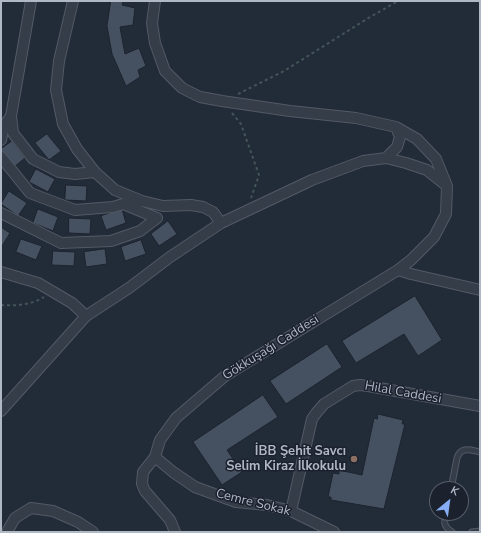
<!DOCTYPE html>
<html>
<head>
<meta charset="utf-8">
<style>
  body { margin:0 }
  #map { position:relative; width:481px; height:533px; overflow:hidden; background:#222b38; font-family:"Nunito Sans",sans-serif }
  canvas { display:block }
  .frame { position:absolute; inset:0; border:2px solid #b0b7c5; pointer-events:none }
  .north { position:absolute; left:429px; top:481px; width:40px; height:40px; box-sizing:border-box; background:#1b222d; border:1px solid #575e6a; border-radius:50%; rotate:29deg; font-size:11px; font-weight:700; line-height:16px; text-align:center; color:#b0b7c5 }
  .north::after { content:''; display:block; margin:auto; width:14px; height:18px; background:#86adf4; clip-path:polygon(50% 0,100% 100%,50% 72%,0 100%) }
</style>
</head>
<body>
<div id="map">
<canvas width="481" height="533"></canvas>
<div class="frame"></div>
<div class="north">K</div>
</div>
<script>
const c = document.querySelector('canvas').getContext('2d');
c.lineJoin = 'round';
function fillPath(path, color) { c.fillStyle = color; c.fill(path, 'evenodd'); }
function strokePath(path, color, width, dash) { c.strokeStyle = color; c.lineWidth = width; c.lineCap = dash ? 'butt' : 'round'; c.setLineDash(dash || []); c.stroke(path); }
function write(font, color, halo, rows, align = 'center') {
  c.font = font + ' "Nunito Sans",sans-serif'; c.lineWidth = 3; c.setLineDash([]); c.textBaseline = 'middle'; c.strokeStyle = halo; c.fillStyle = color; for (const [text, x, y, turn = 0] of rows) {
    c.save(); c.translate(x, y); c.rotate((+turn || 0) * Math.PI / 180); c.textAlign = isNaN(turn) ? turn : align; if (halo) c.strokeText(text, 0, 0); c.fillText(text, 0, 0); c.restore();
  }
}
const building = new Path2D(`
  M111,1H123L122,5L135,8L133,25L120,27L125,54L139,48L146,66L138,70L140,77L126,86L112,54L107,26Z
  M47,134L61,151L49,160L35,143Z
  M12,141L25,158L14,167L1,151V149Z
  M36,169L55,179L48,192L29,182Z
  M66,185L87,186L86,201L65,200Z
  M9,191L27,203L18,216L1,204Z
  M38,209L58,217L53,231L33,223Z
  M122,209L126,223L106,230L101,216Z
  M69,218L91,219L90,234L69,233Z
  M168,221L177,234L159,246L151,234Z
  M1,227L10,233L2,246L1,245Z
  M21,239L42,246L36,260L16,252Z
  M141,240L146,254L125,261L121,247Z
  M105,249L107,264L86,267L84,252Z
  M53,251L75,252L74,266L52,265Z
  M415,296L442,340L418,356L404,334L356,363L342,341Z
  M327,344L342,367L286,404L270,381Z
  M263,395L278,417L227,450L242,472L222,485L193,442Z
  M378,414L403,420L402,424H405L384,509L331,500V497H328L333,473L339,474V470L362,475L374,418L377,419Z`);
fillPath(building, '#455060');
strokePath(building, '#1d242f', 1);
const service = new Path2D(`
  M451,489L457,458C461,446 470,450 480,452
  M446,513C444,522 443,526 452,532
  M472,532L480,531`);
const minor = new Path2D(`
  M31,1L11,116L13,133L33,159L59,172L75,174L95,172
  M73,1L59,61L56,90L63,124L77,149L95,172L115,190L142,201L163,206L191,205L203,207L213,212L221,223
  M155,1L152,23L155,43L165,71L182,88L200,97L222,101L290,111L356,118L396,127L417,139L436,159L447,186L446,214L434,237L411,260L398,270
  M1,140L4,126L11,116
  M1,157L30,193L75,210L113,207L123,204L157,218
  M386,158L397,147L400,137L396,127
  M1,213L61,243L111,241L140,231L157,218
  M1,272L38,283L72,303L86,316
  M1,411L86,316L129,288L170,257L221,223L312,180L363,161L386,158L406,163L427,170L447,186
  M155,457L173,472L195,487L236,502L267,505L291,511L334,532
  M291,511L312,419L317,412L324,404L353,386L360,385L368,386L480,406
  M8,532V530L15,518L31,508L53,511L78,522L93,532
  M175,532L170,520L145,491L142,484L143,472L155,457L160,440L176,418L225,376L398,270L411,274L480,290`);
strokePath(service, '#535a66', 7);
strokePath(minor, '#535a66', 12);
strokePath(new Path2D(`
  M238,94L284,71L370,17L398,1
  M232,113L241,124L259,175L251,198
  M1,305C16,306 31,305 44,297`), '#435558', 2, [3, 3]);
strokePath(service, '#353d48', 5);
strokePath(minor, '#353d48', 10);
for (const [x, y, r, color] of [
  [354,459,4,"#8d6e63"]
]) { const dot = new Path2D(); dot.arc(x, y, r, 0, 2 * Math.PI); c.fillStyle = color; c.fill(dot); strokePath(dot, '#1b222d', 1.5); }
write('13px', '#b0b7c5', '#1b222d', [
  ["Gökkuşağı Caddesi",271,348,-32],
  ["Hilal Caddesi",403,393,10],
  ["Cemre Sokak",253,503,14]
]);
write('bold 13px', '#b0b7c5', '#1b222d', [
  ["İBB Şehit Savcı",346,452],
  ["Selim Kiraz İlkokulu",346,467]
], 'right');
</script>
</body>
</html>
